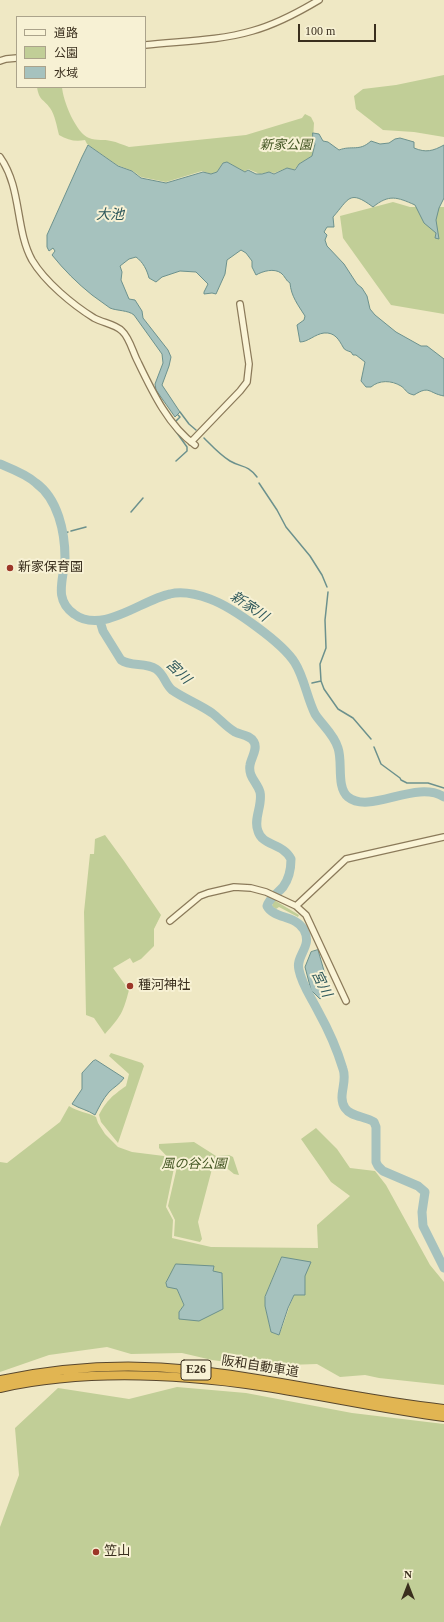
<!DOCTYPE html>
<html>
<head>
<meta charset="utf-8">
<style>
  body { margin:0 }
  #map { position:relative; width:444px; height:1622px; overflow:hidden; background:#efe8c4; font-family:"Times New Roman","Noto Sans JP",serif }
  canvas { display:block }
  .legend { position:absolute; left:16px; top:16px; width:130px; height:72px; box-sizing:border-box; background:#f7f1d4; border:1px solid #aba38b; margin:0; padding:5px 7px; list-style:none; font-size:12px; color:#3a2f1e }
  .legend li { display:flex; align-items:center; gap:8px; height:20px }
  .legend b { width:20px; border:1px solid #aba38b }
  .north { position:absolute; left:388px; top:1566px; width:40px; height:40px; -webkit-text-stroke:3px #f7f1d4; paint-order:stroke; rotate:0deg; font-size:11px; font-weight:700; line-height:16px; text-align:center; color:#3a2f1e }
  .north::after { content:''; display:block; margin:auto; width:14px; height:18px; background:#3a2f1e; clip-path:polygon(50% 0,100% 100%,50% 72%,0 100%) }
  .scale { position:absolute; left:298px; top:24px; width:78px; height:18px; box-sizing:border-box; border:2px solid #3a2f1e; border-top:0; padding-left:5px; font-size:12px; line-height:14px; white-space:nowrap; color:#3a2f1e; -webkit-text-stroke:3px #f7f1d4; paint-order:stroke }
</style>
</head>
<body>
<div id="map">
<canvas width="444" height="1622"></canvas>
<ul class="legend">
<li><b style="height:5px;background:#faf4d7"></b>道路</li>
<li><b style="height:11px;background:#c1ce97"></b>公園</li>
<li><b style="height:11px;background:#a6c2be"></b>水域</li>
</ul>
<div class="north">N</div>
<div class="scale">100 m</div>
</div>
<script>
const c = document.querySelector('canvas').getContext('2d');
c.lineJoin = 'round';
function fillPath(path, color) { c.fillStyle = color; c.fill(path, 'evenodd'); }
function strokePath(path, color, width, dash) { c.strokeStyle = color; c.lineWidth = width; c.lineCap = dash ? 'butt' : 'round'; c.setLineDash(dash || []); c.stroke(path); }
function write(font, color, halo, rows, align = 'center') {
  c.font = font + ' "Times New Roman","Noto Sans JP",serif'; c.lineWidth = 4; c.setLineDash([]); c.textBaseline = 'middle'; c.strokeStyle = halo; c.fillStyle = color; for (const [text, x, y, turn = 0] of rows) {
    c.save(); c.translate(x, y); c.rotate((+turn || 0) * Math.PI / 180); c.textAlign = isNaN(turn) ? turn : align; if (halo) c.strokeText(text, 0, 0); c.fillText(text, 0, 0); c.restore();
  }
}
fillPath(new Path2D(`
  M444,75V137L414,132L383,130L356,109L354,96L363,89L396,85Z
  M37,87H62C63,101 76,133 89,138C97,141 104,139 111,141C117,142 123,145 129,147L246,135L302,118L305,114L311,117L314,123L313,140L314,144L312,156L299,164L294,170L287,168L274,173L269,172L260,174L248,169L245,172L227,162L223,163L217,172L211,174L202,171L166,182L141,177L133,171L117,165L87,144L85,140C75,142 68,140 59,135C57,127 55,115 50,108C44,99 39,101 37,87Z
  M393,202L410,207H444V314L391,305L343,238L340,216Z
  M105,835L124,861L161,915L154,929V946L141,959L133,963L130,958L113,968L129,990C123,1013 121,1016 105,1034L94,1018L86,1015L84,912L90,854H94L95,839Z
  M274,900L299,915L298,917L279,907L276,909L272,906Z
  M111,1053L142,1063L144,1066L118,1143L101,1122L99,1115C107,1100 112,1096 126,1086L129,1074L109,1056Z
  M69,1106C78,1112 87,1112 96,1117L98,1123L105,1134L118,1147L132,1152L164,1156L174,1168L166,1207L173,1220L172,1238L211,1247L318,1248L317,1225L350,1196L331,1182L301,1139L316,1128L337,1149L350,1168L375,1171L386,1185L430,1265L444,1282V1385L379,1378L365,1375L340,1377L317,1364L257,1366L212,1360L182,1353L131,1354L107,1347L49,1355L0,1372V1162L7,1163L60,1122ZM282,1257L305,1276V1295H294C288,1308 285,1322 279,1335L271,1332L265,1306V1297ZM214,1266L213,1271L179,1312L184,1305L177,1289Z
  M194,1142L216,1156L229,1155L233,1157L239,1175L234,1174L223,1165H214L212,1169L198,1222L202,1239L200,1242L174,1236L175,1220L168,1206L177,1167L159,1148V1144Z
  M177,1387L246,1393L352,1413L444,1424V1622H0V1527L19,1475L15,1428L58,1388L129,1399Z`), '#c1ce97');
const water = new Path2D(`
  M313,133L319,134L323,141L328,142L339,150C352,145 359,152 371,141L380,144L389,143L395,139L400,138L414,142V148C426,153 433,151 444,145V198L439,208L436,220L439,239L435,238L436,233L424,223L415,205C397,197 389,194 373,207C349,189 349,199 333,217L334,227H327L324,232L327,235L325,240L327,246L344,264L357,284L362,288L367,296L370,309L375,315L396,332L421,346H427L444,359V396C428,393 430,385 414,395C405,393 407,390 401,386C391,380 379,380 371,387H366L361,381L365,362L356,355H353L351,352C348,351 344,350 343,347C339,340 335,332 324,333C315,334 308,342 300,342L297,325L304,320L305,316C298,305 291,296 290,283C286,281 285,276 281,273C274,268 263,271 256,275L252,267V261L246,253L241,250L227,260L225,274L216,294L212,293L204,294V292L208,284L196,272L180,271L162,277L156,282L149,278C147,270 143,262 136,257L129,259L120,266L122,272L121,280L129,299L135,300L142,311L143,318L168,350L171,357L169,366L162,385L180,412L175,417L156,390L155,384L163,363L162,354L134,315C128,310 117,311 110,308C104,304 98,299 92,295C77,283 64,270 52,255L55,251L53,248L49,251L47,247V235L82,157L88,145L118,166L132,171L141,178L166,183L203,172L211,174L217,172L223,163L227,162L245,172L248,170L256,174H262L269,172L274,174L287,168L295,170L299,164L312,156L315,144L313,140Z
  M318,950L329,988L326,994L320,999L311,990L305,967L311,952Z
  M96,1060L124,1078C120,1084 114,1087 109,1092C103,1099 99,1107 95,1115C88,1110 80,1109 72,1104L82,1089V1073L93,1061Z
  M282,1257L311,1262L305,1276V1295H294L288,1308L279,1335L271,1332L265,1306V1297Z
  M176,1264L214,1266L213,1271L222,1273L223,1309L199,1321L179,1319V1312L184,1305L177,1289L167,1287L166,1283Z`);
fillPath(water, '#a6c2be');
strokePath(water, '#6c918d', 1);
strokePath(new Path2D(`
  M180,412L189,424L196,430
  M175,422L180,417L178,415
  M172,426L187,447V451L176,461
  M204,438C212,446 220,455 230,461C242,468 247,464 257,477
  M259,483L277,510L286,527L310,556L322,575L327,587
  M131,512L143,498
  M71,531L86,527
  M63,534L68,532
  M328,592L325,620L326,648L320,664L321,681L324,689L338,709L353,718L371,739
  M312,683L321,681
  M304,686L308,685
  M374,747L381,764L400,778L401,780L407,783H428L444,788`), '#6c918d', 1.5);
strokePath(new Path2D(`
  M0,464C12,469 26,474 36,483C58,499 65,532 65,558C64,579 53,599 74,614C102,635 141,600 170,594C182,591 199,595 210,599C232,607 283,643 295,663C304,677 307,698 315,714C322,725 334,734 338,748C343,762 336,787 348,797C370,815 416,779 444,797
  M100,621L103,631L121,660C131,667 145,662 156,669C164,674 165,684 172,690C185,699 199,704 212,713C220,719 226,727 235,732C241,735 250,735 254,742C258,749 251,758 250,765C248,777 257,782 260,792C263,805 253,819 258,831C262,846 283,843 291,859C291,868 289,879 283,887C278,893 269,898 267,906C274,919 296,915 304,930C313,947 295,955 299,970C302,985 311,997 318,1011C328,1029 337,1049 343,1069C348,1082 337,1096 345,1108C351,1117 365,1116 374,1122L376,1127V1162L378,1166L383,1171L418,1186L425,1192L422,1212L423,1226L444,1268`), '#a6c2be', 9);
const tertiary = new Path2D(`
  M145,45C180,41 218,41 252,31C274,25 299,12 319,0
  M0,61L6,59L17,58
  M0,157C22,188 15,229 32,260C45,282 73,305 94,318C103,323 115,324 122,331C129,337 133,352 137,360C151,389 168,426 195,445
  M191,442L240,391L247,382L249,364L240,304
  M296,906L346,859L444,837
  M170,921L200,896L208,893L234,887L251,888L266,892L296,906L306,915L346,1001`);
const motorway = new Path2D(`
  M0,1380C62,1367 129,1363 193,1370C277,1379 360,1400 444,1409
  M0,1388C62,1374 127,1373 190,1378C275,1384 359,1406 444,1417`);
strokePath(tertiary, '#8b7a5a', 8);
strokePath(motorway, '#58472e', 10);
strokePath(tertiary, '#faf4d7', 5.5);
strokePath(motorway, '#e1b552', 8);
for (const [x, y, r, color] of [
  [10,568,4,"#9c3628"],
  [130,986,4,"#9c3628"],
  [96,1552,4,"#9c3628"]
]) { const dot = new Path2D(); dot.arc(x, y, r, 0, 2 * Math.PI); c.fillStyle = color; c.fill(dot); strokePath(dot, '#f7f1d4', 1.5); }
for (const [x, y, w] of [
  [196,1370,30]
]) { const box = new Path2D(); box.roundRect(x - w / 2, y - 10, w, 20, 3); c.fillStyle = '#f7f1d4'; c.fill(box); strokePath(box, '#3a2f1e', 1); }
write('bold 12px', '#3a2f1e', null, [
  ["E26",196,1370]
]);
write('italic 13px', '#445724', '#f7f1d4', [
  ["新家公園",286,146],
  ["風の谷公園",194,1165]
]);
write('13px', '#3a2f1e', '#f7f1d4', [
  ["新家保育園",18,568],
  ["種河神社",138,986],
  ["笠山",104,1552]
], 'left');
write('13px', '#3a2f1e', '#f7f1d4', [
  ["阪和自動車道",260,1367,9]
]);
write('italic 14px', '#2d575a', '#f7f1d4', [
  ["大池",110,215],
  ["新家川",249,607,34],
  ["宮川",178,672,44],
  ["宮川",321,984,64]
]);
</script>
</body>
</html>
